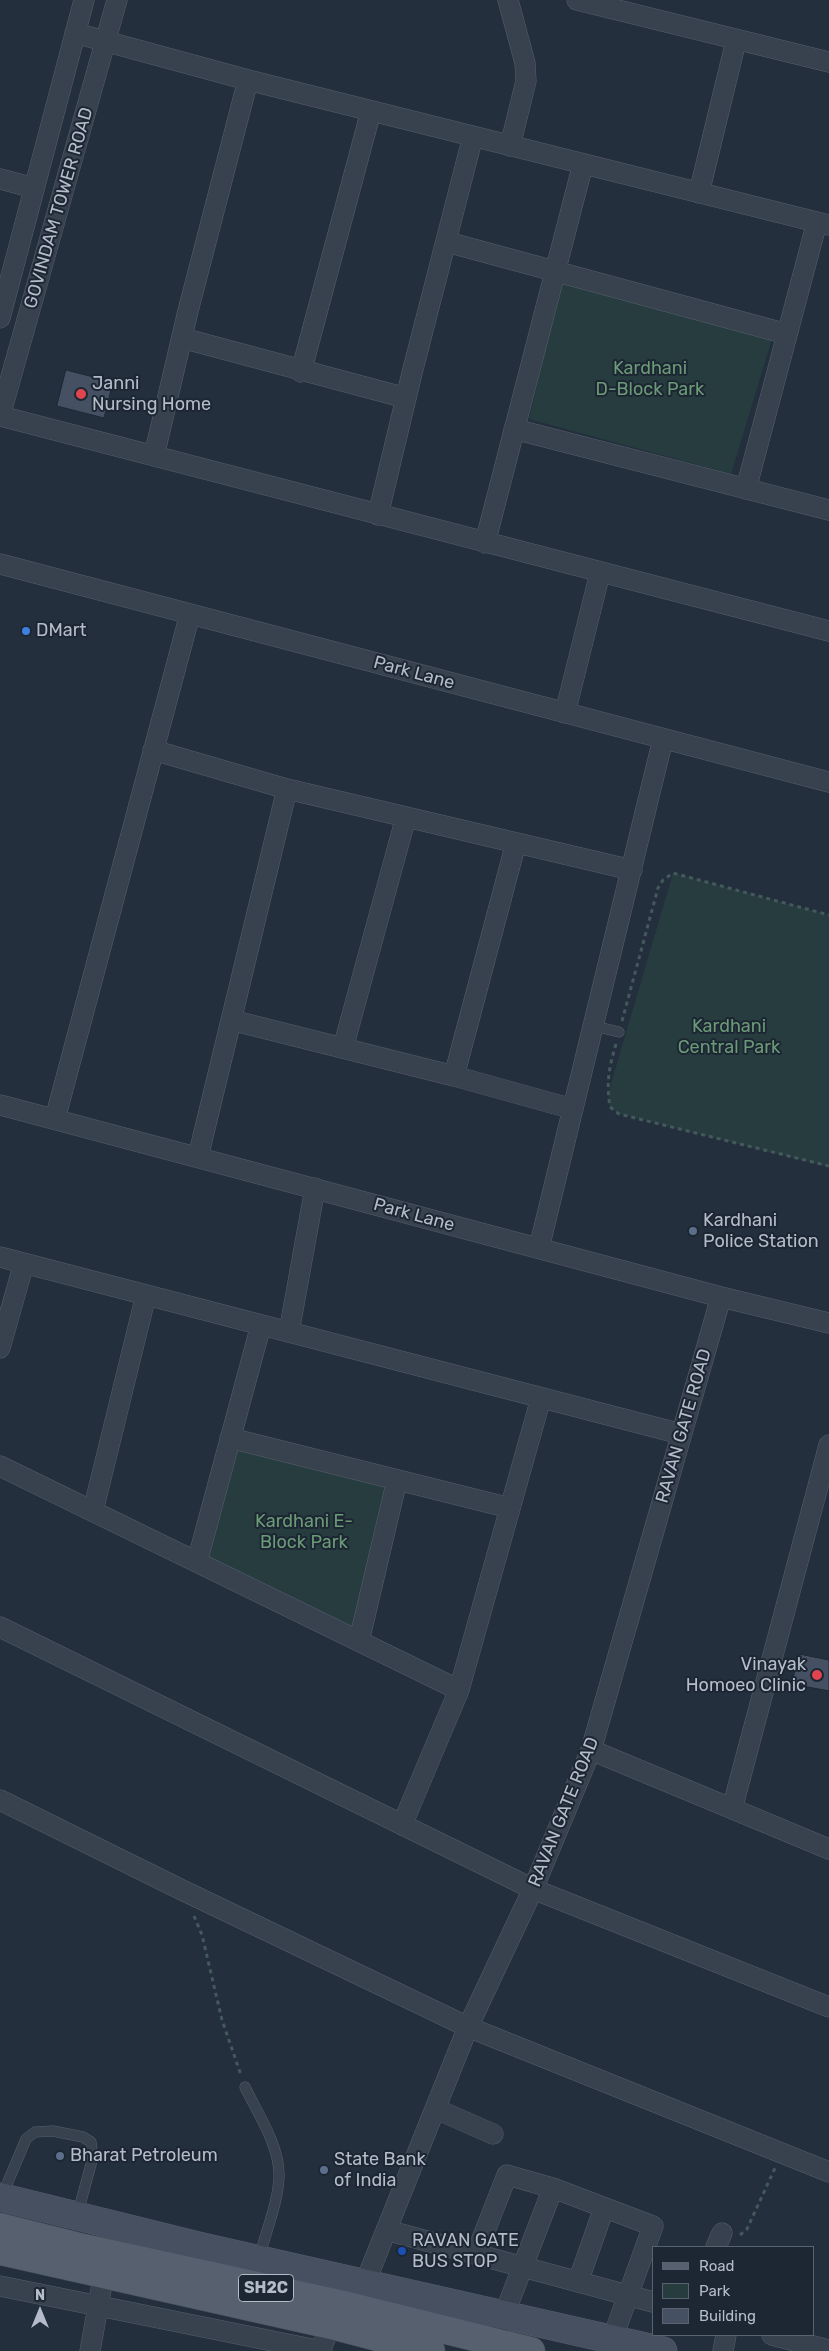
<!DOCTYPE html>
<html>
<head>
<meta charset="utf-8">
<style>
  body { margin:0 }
  #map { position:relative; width:829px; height:2351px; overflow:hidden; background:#242f3e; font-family:Rubik,sans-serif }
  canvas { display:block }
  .legend { position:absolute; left:652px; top:2246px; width:162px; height:90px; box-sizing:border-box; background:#1d2633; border:1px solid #59626f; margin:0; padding:6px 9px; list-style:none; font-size:15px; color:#b4bcc9 }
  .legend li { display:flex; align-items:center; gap:10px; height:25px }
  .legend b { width:25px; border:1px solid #59626f }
  .north { position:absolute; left:15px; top:2286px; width:50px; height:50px; -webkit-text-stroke:4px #1d2633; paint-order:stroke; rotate:0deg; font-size:14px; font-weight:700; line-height:20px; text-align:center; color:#b4bcc9 }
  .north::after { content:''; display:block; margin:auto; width:18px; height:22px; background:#b4bcc9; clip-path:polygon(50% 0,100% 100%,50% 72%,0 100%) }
</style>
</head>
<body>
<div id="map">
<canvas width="829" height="2351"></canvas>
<ul class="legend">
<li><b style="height:6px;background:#56606e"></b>Road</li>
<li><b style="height:14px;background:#263c3f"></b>Park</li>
<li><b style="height:14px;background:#455162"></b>Building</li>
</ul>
<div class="north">N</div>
</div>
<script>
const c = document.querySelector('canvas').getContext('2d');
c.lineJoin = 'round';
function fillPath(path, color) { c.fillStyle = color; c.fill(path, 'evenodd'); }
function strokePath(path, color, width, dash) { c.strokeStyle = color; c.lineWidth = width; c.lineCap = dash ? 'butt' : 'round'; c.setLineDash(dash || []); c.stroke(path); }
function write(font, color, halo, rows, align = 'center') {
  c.font = font + ' Rubik,sans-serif'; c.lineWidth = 4; c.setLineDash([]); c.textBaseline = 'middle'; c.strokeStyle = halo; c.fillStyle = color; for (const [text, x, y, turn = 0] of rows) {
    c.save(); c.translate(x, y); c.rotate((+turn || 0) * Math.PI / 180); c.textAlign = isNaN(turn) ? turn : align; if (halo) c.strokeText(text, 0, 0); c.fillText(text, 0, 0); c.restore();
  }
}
fillPath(new Path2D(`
  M561,282L772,339L731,474L529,419Z
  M673,873L829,915V1167L619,1114L610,1107L608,1094Z
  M230,1438L397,1480L359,1641L197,1562Z`), '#263c3f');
const building = new Path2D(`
  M66,370L113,382L104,418L57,406Z
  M799,1654L829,1660V1691L792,1684Z`);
fillPath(building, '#455162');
strokePath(building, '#1f2835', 1);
const lane = new Path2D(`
  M594,1026L619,1032
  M245,2087C258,2114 280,2146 279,2177C278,2204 265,2233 259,2259
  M2,2196L26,2139L35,2132L53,2131L83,2137L91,2142L93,2157L77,2216`);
const street = new Path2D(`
  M508,0L525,63L526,81L510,146
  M577,0L829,62
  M75,33L248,80L829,225
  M0,179L34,188
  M699,193L736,41
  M447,242L787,334
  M0,318L84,0
  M182,338L406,398
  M301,372L371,111
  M0,416L829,631
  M0,416L117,0
  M514,429L829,510
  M154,456L188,311L248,80
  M746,489L817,222
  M378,515L412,373L473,136
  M485,543L583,164
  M0,564L829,782
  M565,713L600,573
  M153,750L287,789L632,870
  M231,1020L454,1076L573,1109
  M343,1048L406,817
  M454,1076L516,843
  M0,1105L721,1297L829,1323
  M55,1119L190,614
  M198,1157L287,789
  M539,1248L663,739
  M0,1257L681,1434
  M289,1332L315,1188
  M0,1348L24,1263
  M230,1438L510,1508
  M0,1466L459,1690
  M93,1511L146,1295
  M197,1562L261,1325
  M0,1627L533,1889L829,2007
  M359,1641L397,1480
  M591,1750L829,1849
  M0,1800L182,1890L468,2027L829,2172
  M732,1809L829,1445
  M402,1825L459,1690L541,1398
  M436,2109L493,2134
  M386,2230L653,2302
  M716,2247L722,2233
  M476,2254L507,2175L553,2188L653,2226L608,2351
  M578,2282L604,2208
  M0,2286L322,2351
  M357,2293L365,2283L468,2027L533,1889L591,1750L721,1297
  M499,2328L553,2188
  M772,2335L829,2350
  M90,2351L104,2273
  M320,2351L331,2325L339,2316
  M723,2351L726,2335`);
const secondary = new Path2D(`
  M0,2197L203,2247L663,2351`);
const primary = new Path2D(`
  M0,2227L84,2248L348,2306L531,2351
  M0,2251L331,2325L431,2351`);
strokePath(lane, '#565f6c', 11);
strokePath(street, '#565f6c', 21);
strokePath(secondary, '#565f6c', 29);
strokePath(primary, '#414a57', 29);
strokePath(new Path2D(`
  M622,1021L658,888L663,880L673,873L829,915
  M616,1044C609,1068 606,1082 610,1107L619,1114L829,1166
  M194,1916L202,1935L222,2020L241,2075
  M740,2235L747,2229L775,2168`), '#44595c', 3, [4, 4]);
strokePath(lane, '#38414e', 10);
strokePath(street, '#38414e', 20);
strokePath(secondary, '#465061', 28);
strokePath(primary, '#56606e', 28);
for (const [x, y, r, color] of [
  [81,394,6,"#e0444e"],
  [26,631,5,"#3f7fe0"],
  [693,1231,5,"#5c6f8a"],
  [817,1675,6,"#e0444e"],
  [60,2156,5,"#5c6f8a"],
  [324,2170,5,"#5c6f8a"],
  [402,2251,5,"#1a4fb4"]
]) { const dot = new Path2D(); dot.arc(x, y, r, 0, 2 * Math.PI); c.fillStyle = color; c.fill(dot); strokePath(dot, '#1d2633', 2); }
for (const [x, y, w] of [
  [266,2288,55]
]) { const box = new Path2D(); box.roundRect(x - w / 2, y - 13.5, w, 27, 4); c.fillStyle = '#1d2633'; c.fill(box); strokePath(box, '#b4bcc9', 1); }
write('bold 16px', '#b4bcc9', null, [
  ["SH2C",266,2288]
]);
write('18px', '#b4bcc9', '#1d2633', [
  ["GOVINDAM TOWER ROAD",59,208,-74],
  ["Park Lane",414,673,15],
  ["Park Lane",414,1215,15],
  ["RAVAN GATE ROAD",684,1426,-74],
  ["RAVAN GATE ROAD",564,1812,-68]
]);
write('18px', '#6b9a76', '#1d2633', [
  ["Kardhani",650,369],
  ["D-Block Park",650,390],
  ["Kardhani",729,1027],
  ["Central Park",729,1048],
  ["Kardhani E-",304,1522],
  ["Block Park",304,1543]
]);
write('18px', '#b4bcc9', '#1d2633', [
  ["Janni",92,384],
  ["Nursing Home",92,405],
  ["DMart",36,631],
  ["Kardhani",703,1221],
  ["Police Station",703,1242],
  ["Vinayak",806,1665,"right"],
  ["Homoeo Clinic",806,1686,"right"],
  ["Bharat Petroleum",70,2156],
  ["State Bank",334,2160],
  ["of India",334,2181],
  ["RAVAN GATE",412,2241],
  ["BUS STOP",412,2262]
], 'left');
</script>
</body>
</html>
